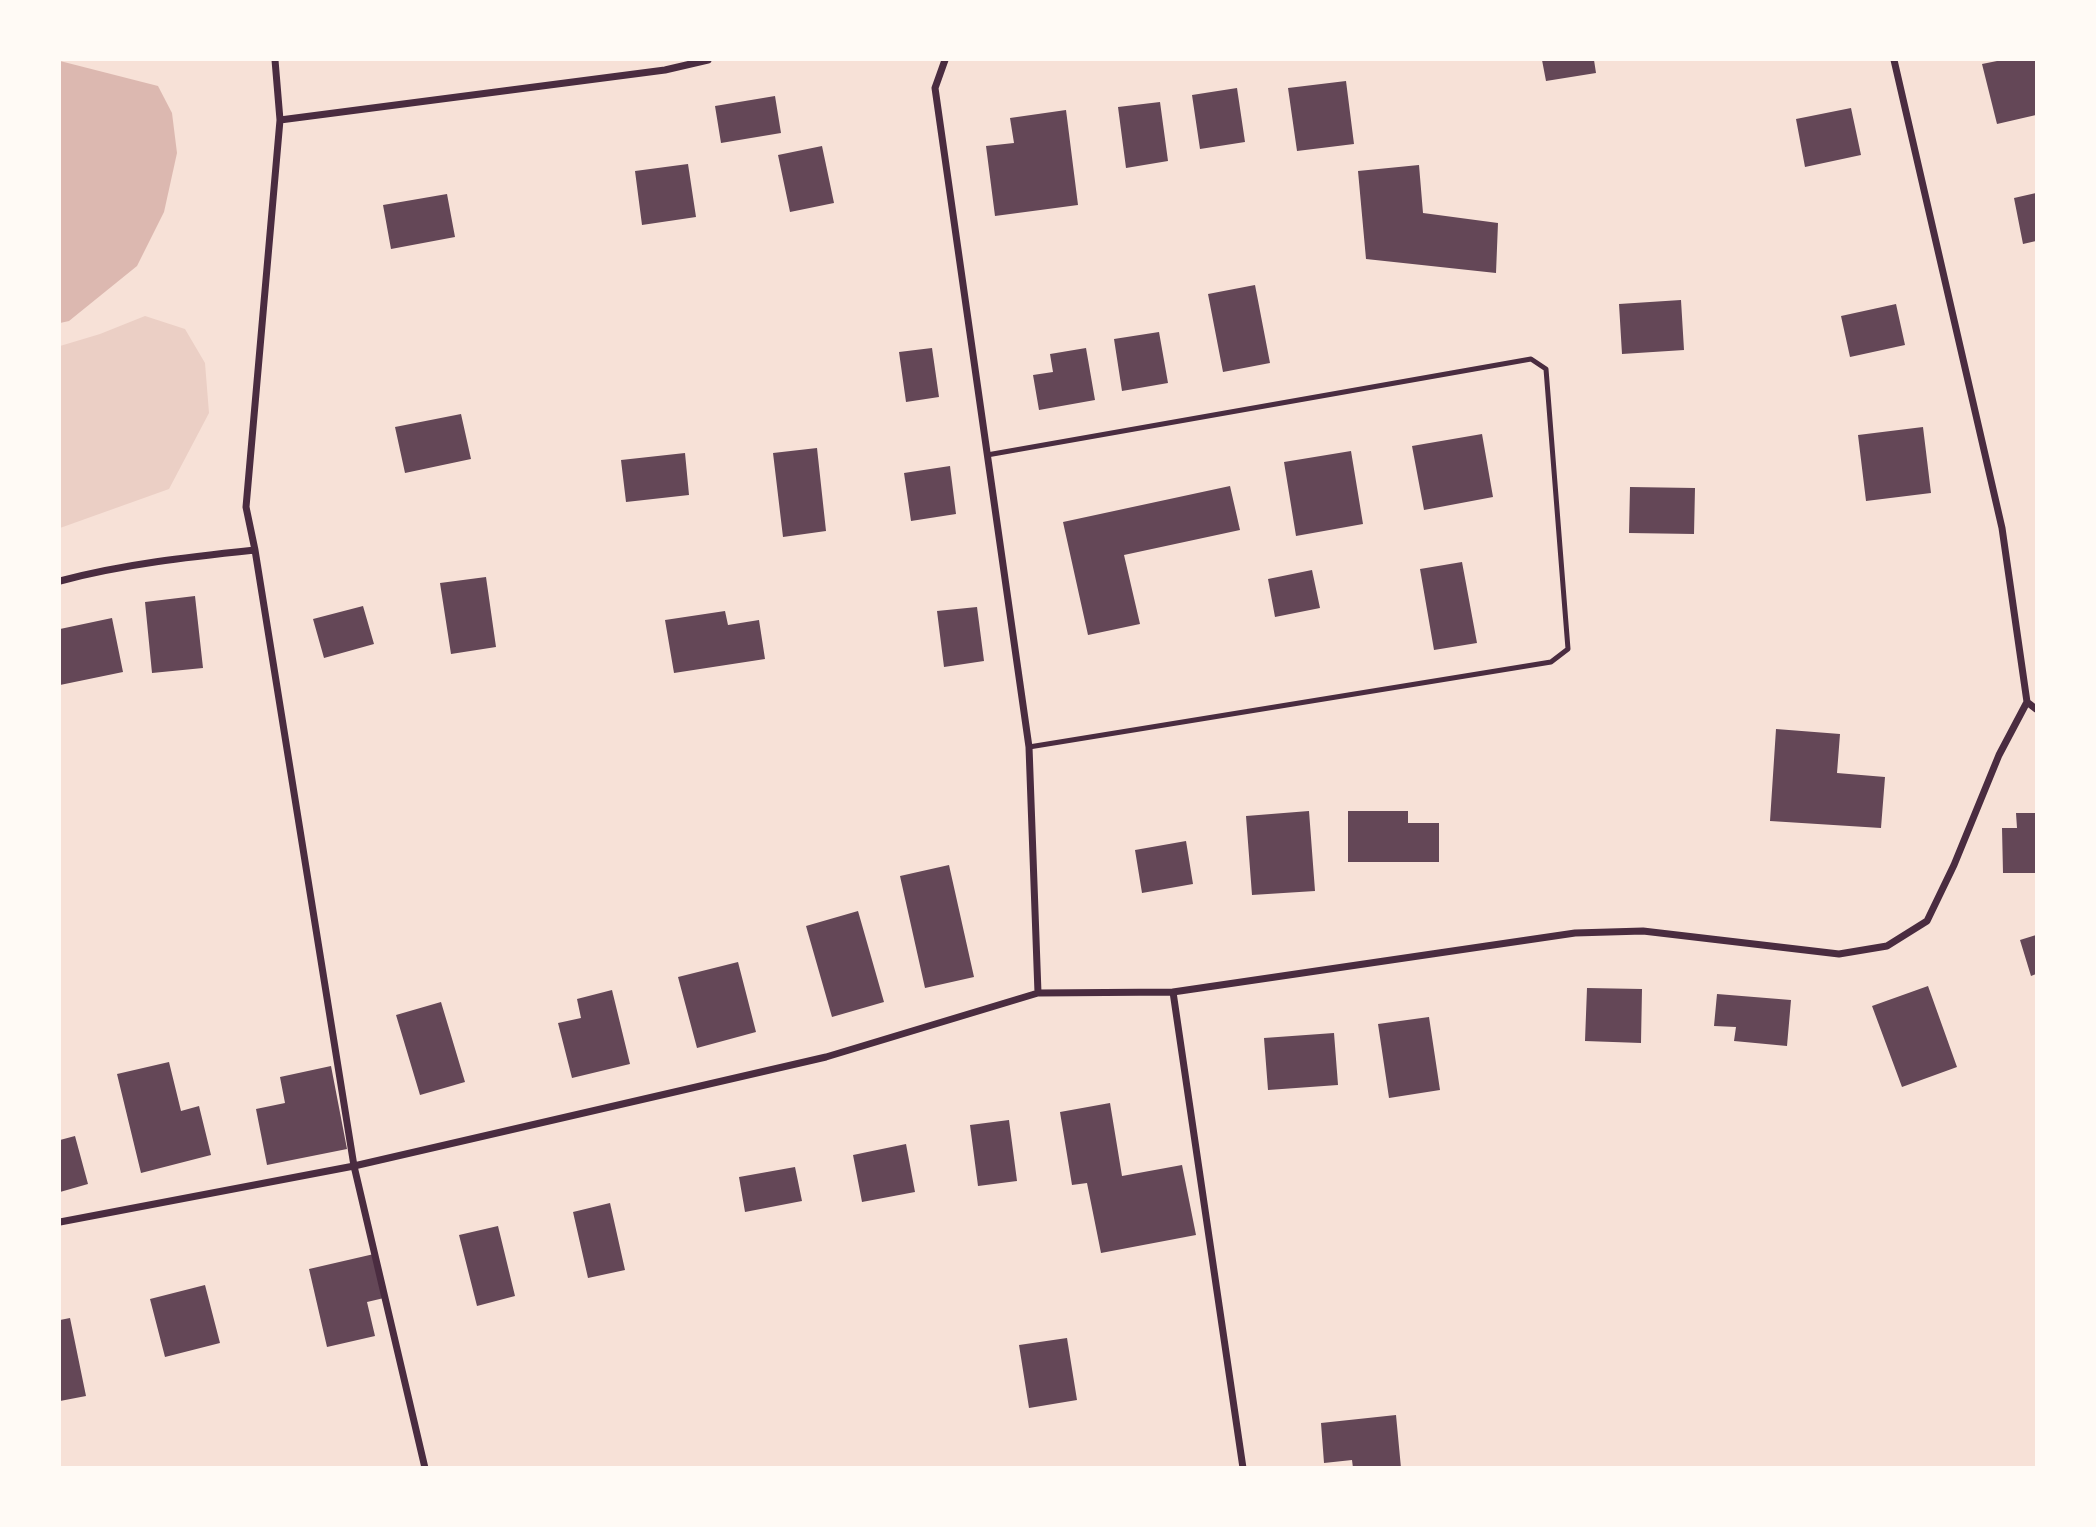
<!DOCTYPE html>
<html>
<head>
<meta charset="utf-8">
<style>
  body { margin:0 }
  #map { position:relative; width:2096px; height:1527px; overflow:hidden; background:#f7e1d7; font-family:Overpass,sans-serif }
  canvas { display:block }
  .frame { position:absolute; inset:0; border:61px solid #fffaf5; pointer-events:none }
</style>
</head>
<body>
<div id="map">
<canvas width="2096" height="1527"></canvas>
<div class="frame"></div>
</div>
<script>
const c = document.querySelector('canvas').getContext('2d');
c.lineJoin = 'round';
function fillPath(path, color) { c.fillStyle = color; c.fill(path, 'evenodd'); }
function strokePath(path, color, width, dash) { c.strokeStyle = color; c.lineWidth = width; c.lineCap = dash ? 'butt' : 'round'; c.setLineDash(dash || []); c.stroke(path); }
fillPath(new Path2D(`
  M145,316L185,329L205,363L209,413L169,489L60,528V346L100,334Z`), '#ebcfc5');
fillPath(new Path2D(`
  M60,61L158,86L172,113L177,153L164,212L137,266L69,321L60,323Z`), '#dcb8b0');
fillPath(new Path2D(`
  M1542,60H1594L1596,73L1546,81Z
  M2002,60H2036V115L1997,124L1982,64Z
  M1346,81L1354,144L1297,151L1288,88Z
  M1237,88L1245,142L1200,149L1192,95Z
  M775,96L781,133L721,143L715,106Z
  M1160,102L1168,161L1126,168L1118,107Z
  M1851,108L1861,155L1805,167L1796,119Z
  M1066,110L1078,205L995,216L986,146L1014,143L1010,118Z
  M822,146L834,203L790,212L778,155Z
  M688,164L696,217L642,225L635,171Z
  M1419,165L1423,213L1498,223L1496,273L1366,259L1358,171Z
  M2036,193V241L2023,244L2014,198Z
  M447,194L455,237L391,249L383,205Z
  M1255,285L1270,363L1223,372L1208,294Z
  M1681,300L1684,350L1622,354L1619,304Z
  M1896,304L1905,345L1850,357L1841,316Z
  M1159,332L1168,383L1122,391L1114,339Z
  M932,348L939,397L906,402L899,352Z
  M1086,348L1095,400L1039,410L1033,375L1053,372L1050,354Z
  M461,414L471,459L405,473L395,427Z
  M1923,427L1931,493L1866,501L1858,435Z
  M1482,434L1493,497L1424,510L1412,446Z
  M817,448L826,531L783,537L773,453Z
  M1351,451L1363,524L1296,536L1284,462Z
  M685,453L689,495L626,502L621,460Z
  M950,466L956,514L911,521L904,473Z
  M1230,486L1240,530L1124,555L1140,624L1088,635L1063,522Z
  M1630,487L1695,488L1694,534L1629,533Z
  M1462,562L1477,643L1434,650L1420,569Z
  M1312,570L1320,608L1275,617L1268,579Z
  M486,577L496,647L451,654L440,583Z
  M195,596L203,668L152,673L145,602Z
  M363,606L374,644L324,658L313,619Z
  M977,607L984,661L944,667L937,611Z
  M725,611L728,625L759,620L765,659L674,673L665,620Z
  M112,618L123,672L60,685V629Z
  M1776,729L1840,734L1837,773L1885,777L1881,828L1770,821Z
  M1309,811L1315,891L1252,895L1246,816Z
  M1348,811H1408V823H1439V862H1348Z
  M2016,813H2036V873H2003L2002,828H2017Z
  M1186,841L1193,884L1142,893L1135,850Z
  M949,865L974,977L925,988L900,876Z
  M858,911L884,1002L832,1017L806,926Z
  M2036,935V974L2031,976L2020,940Z
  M738,962L756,1032L697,1048L678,977Z
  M1928,986L1957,1067L1902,1087L1872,1006Z
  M1587,988L1642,989L1641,1043L1585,1041Z
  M612,990L630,1064L572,1078L558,1023L581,1018L577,999Z
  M1717,994L1791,1000L1787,1046L1734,1041L1736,1027L1714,1026Z
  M441,1002L465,1082L420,1095L396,1015Z
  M1429,1017L1440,1090L1389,1098L1378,1024Z
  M1334,1033L1338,1085L1268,1090L1264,1038Z
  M169,1062L181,1111L199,1106L211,1155L141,1173L117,1074Z
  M331,1066L347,1149L267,1165L256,1109L285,1103L280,1077Z
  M1110,1103L1122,1176L1182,1165L1196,1235L1101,1253L1087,1183L1072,1185L1060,1112Z
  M1009,1120L1017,1181L978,1186L970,1125Z
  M75,1136L88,1184L60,1192V1140Z
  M906,1144L915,1192L862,1202L853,1155Z
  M795,1167L802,1201L745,1212L739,1177Z
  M610,1203L625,1270L588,1278L573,1212Z
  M498,1226L515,1296L477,1306L459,1235Z
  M374,1254L384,1298L367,1302L375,1336L327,1347L309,1269Z
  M205,1285L220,1343L165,1357L150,1299Z
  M70,1318L86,1396L60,1401V1320Z
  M1067,1338L1077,1400L1029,1408L1019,1345Z
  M1396,1415L1401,1468H1353L1352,1460L1324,1463L1321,1423Z`), '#644757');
strokePath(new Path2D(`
  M987,455L1531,359L1546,369L1568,649L1551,662L1029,747`), '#4a2c40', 5);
strokePath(new Path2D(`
  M275,60L280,120L246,507L255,550L354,1166L425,1468
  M945,60L935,88L1029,747L1038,993
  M1894,60L2002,528L2027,702
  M280,120L665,70L708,60
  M60,581C123,564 189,557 255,550
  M2027,702L2036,709
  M1173,992L1243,1468
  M60,1222L354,1166L826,1057L1038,993L1173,992L1575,933L1643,931L1839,954L1887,946L1927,921L1954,865L1999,755L2027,702`), '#4a2c40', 7);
</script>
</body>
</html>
